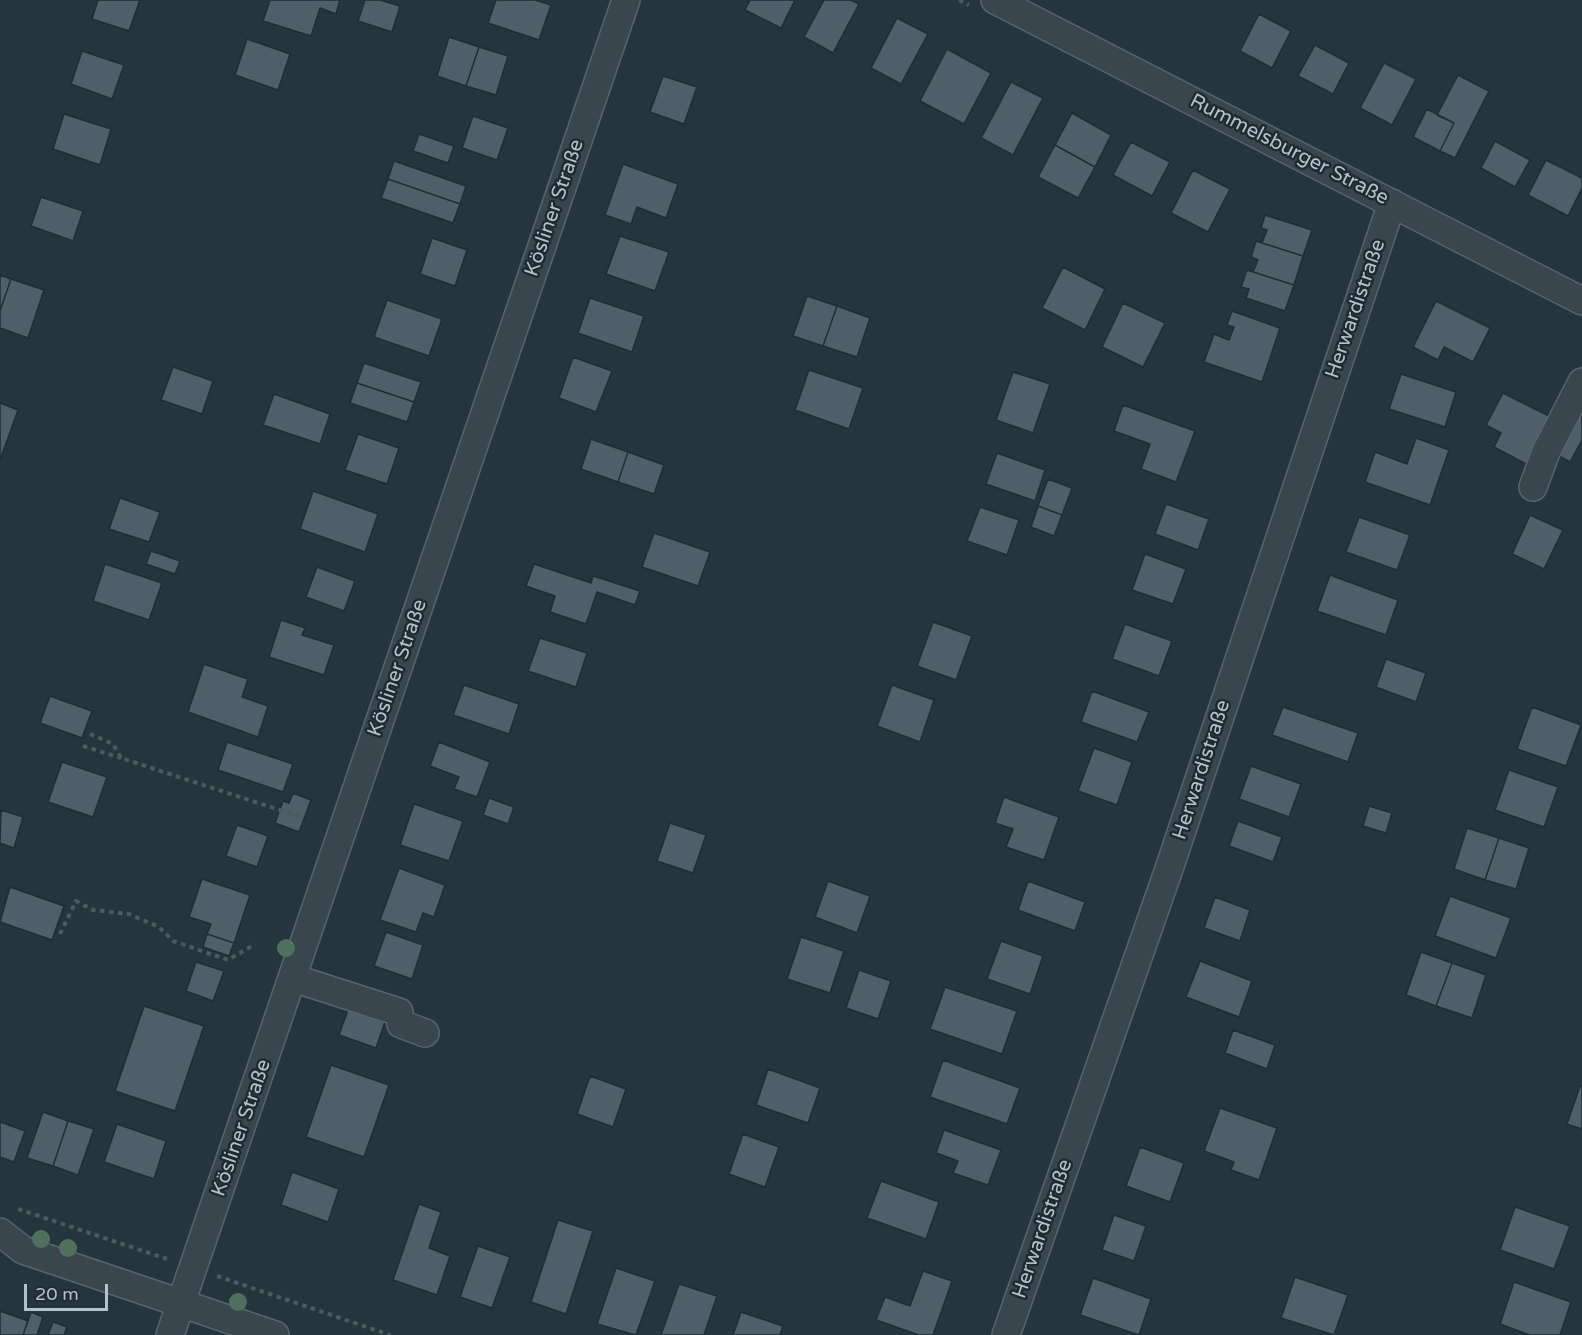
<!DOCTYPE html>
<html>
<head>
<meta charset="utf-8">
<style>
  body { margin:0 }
  #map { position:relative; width:1582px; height:1335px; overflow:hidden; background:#25353e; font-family:"Varela Round",sans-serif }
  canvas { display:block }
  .scale { position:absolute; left:24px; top:1284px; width:84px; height:27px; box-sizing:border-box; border:3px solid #b5c1c9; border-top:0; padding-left:8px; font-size:18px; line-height:21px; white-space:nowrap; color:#b5c1c9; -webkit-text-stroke:4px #1e2b33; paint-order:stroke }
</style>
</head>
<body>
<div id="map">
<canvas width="1582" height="1335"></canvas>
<div class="scale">20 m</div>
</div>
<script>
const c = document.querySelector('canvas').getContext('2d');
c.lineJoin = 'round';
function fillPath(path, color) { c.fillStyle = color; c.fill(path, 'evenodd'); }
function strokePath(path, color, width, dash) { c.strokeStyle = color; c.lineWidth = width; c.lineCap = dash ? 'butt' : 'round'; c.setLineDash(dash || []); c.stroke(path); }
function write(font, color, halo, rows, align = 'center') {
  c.font = font + ' "Varela Round",sans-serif'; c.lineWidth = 5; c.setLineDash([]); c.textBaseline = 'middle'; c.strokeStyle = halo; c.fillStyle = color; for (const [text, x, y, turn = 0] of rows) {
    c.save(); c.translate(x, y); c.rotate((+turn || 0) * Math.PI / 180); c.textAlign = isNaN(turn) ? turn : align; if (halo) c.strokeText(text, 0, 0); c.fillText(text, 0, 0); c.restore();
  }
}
const building = new Path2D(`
  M98,0H140L129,31L92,19Z
  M270,0H340L336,14L320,8L311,36L263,21Z
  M365,0H380L400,6L392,32L358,21Z
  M496,0H535L551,5L539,40L488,23Z
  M750,0H795L781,28L745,10Z
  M824,0H851L859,4L833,53L804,37Z
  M1259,14L1291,31L1272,68L1240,51Z
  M897,18L928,34L901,84L871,68Z
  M449,37L479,47L466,86L437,76Z
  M247,39L290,54L278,90L235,75Z
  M1315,45L1349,63L1333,94L1298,76Z
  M479,47L508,56L496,95L466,86Z
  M947,49L991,73L964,124L920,101Z
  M82,51L124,65L112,99L71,84Z
  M1384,63L1416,79L1392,125L1360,108Z
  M1458,75L1489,91L1455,158L1440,151L1454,123L1437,115Z
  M663,76L697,87L684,124L650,112Z
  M1011,82L1043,98L1013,155L981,138Z
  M1427,109L1454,123L1440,151L1413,137Z
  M1072,113L1111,135L1095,167L1055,145Z
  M64,114L111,129L100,165L53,149Z
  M473,116L508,128L497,160L462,148Z
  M419,134L454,146L448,163L413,151Z
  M1495,141L1530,160L1515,187L1481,168Z
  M1131,142L1170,162L1152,196L1113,175Z
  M1055,145L1095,167L1078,198L1038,177Z
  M1546,160L1582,178V188L1568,216L1528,195Z
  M394,161L466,186L460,204L388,179Z
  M623,164L678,184L666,218L637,207L631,224L605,215Z
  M1193,170L1230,189L1208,232L1171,213Z
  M388,179L460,204L453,223L381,198Z
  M41,197L83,211L73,241L31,226Z
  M1265,215L1312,230L1303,256L1262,243L1267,230L1261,228Z
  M620,236L669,252L655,291L606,274Z
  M432,238L467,250L455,286L420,274Z
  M1256,241L1303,256L1294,285L1253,272L1258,260L1251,257Z
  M1063,267L1105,289L1085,330L1042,308Z
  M1247,270L1294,285L1285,311L1246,298L1249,289L1241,287Z
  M0,275L11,279L0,311Z
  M11,279L44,290L28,338L0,328V311Z
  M807,296L837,306L823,346L793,336Z
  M590,298L644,316L632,352L578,333Z
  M387,300L442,319L429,356L374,337Z
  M1436,301L1490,328L1473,362L1444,347L1438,360L1413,347Z
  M1123,303L1165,323L1143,367L1102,347Z
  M837,306L870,318L857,357L823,346Z
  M1232,311L1280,328L1262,382L1204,362L1214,334L1229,340L1234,327L1227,325Z
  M573,357L612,371L596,412L559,398Z
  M364,363L421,382L414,402L357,383Z
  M173,367L213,381L202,414L161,400Z
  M809,370L863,388L849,429L795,410Z
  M1013,372L1050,384L1033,433L996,420Z
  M1401,374L1456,392L1445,427L1389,409Z
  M357,383L414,402L407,422L350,403Z
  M1503,393L1551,417L1526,464L1494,447L1501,433L1486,425Z
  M274,394L330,414L320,444L263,425Z
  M1582,402V440L1570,462L1554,453Z
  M0,403L18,410L0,460Z
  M1123,405L1195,431L1176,482L1141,469L1150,444L1114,431Z
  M358,434L399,448L387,484L345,470Z
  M1416,438L1449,450L1430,505L1365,482L1375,452L1407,464Z
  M591,439L628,452L618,482L581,469Z
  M628,452L664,465L654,494L618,482Z
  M997,453L1045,470L1035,501L986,484Z
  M1048,479L1072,488L1062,515L1038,506Z
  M313,491L378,514L365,552L300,529Z
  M120,498L160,512L149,542L109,529Z
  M1166,504L1209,519L1198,550L1155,534Z
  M1038,506L1062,515L1054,536L1031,527Z
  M980,507L1019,520L1007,555L967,541Z
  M1530,515L1563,530L1544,569L1512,554Z
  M1359,517L1410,535L1397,570L1346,552Z
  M654,533L710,552L698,586L642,567Z
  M151,551L180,561L175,574L146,564Z
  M1145,554L1186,569L1173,604L1132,590Z
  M105,564L162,583L149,620L93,601Z
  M534,564L591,583L593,576L640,591L635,605L597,592L586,624L550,612L555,596L526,586Z
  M317,567L355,581L344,611L306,597Z
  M1330,575L1398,600L1386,635L1317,611Z
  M281,620L305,628L302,635L334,645L324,675L269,657Z
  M933,622L972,636L956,680L917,666Z
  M1125,624L1172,641L1159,676L1112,659Z
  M540,638L587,653L576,687L528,671Z
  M1386,659L1426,673L1416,702L1376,687Z
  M204,664L248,679L242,697L268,706L258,737L188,712Z
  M464,685L519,704L509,734L453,715Z
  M892,685L934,700L920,742L877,726Z
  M1092,691L1149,712L1137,742L1081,722Z
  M50,696L92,711L82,738L40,723Z
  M1283,707L1358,733L1348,762L1272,735Z
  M1532,707L1581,725L1566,766L1517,749Z
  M227,742L293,764L283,792L218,770Z
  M439,742L490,762L477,797L454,789L459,777L430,766Z
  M1094,748L1132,762L1117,805L1078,791Z
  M62,762L107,777L93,817L48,802Z
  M1251,766L1301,784L1289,817L1239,799Z
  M1509,770L1558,787L1544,827L1495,810Z
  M293,793L311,800L299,832L275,823L283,801L289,803Z
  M1004,797L1059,817L1044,860L1006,847L1013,829L995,823Z
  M489,798L514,807L508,824L483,815Z
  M414,804L463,821L449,861L400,845Z
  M1369,806L1392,813L1386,833L1363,826Z
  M1,810L23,817L14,848L0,843Z
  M1238,821L1282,837L1273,862L1229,846Z
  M670,823L706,835L693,873L657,861Z
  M237,825L268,836L257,867L226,856Z
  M1467,828L1499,838L1485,880L1454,869Z
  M1499,838L1529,848L1516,889L1485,880Z
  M399,868L445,885L434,917L423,913L416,932L380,920Z
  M202,879L250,895L234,943L207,934L211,924L189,917Z
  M828,881L870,896L857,933L815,917Z
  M1028,881L1085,902L1075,931L1018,910Z
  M10,887L64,906L52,940L0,922Z
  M1450,896L1511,918L1496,958L1435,936Z
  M1215,897L1250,910L1240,941L1204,928Z
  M386,932L423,945L412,979L374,966Z
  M207,934L234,943L229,956L203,947Z
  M801,937L844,951L830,993L787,979Z
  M1001,941L1043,956L1030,994L987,979Z
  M1421,952L1452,963L1436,1006L1406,995Z
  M1200,961L1252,981L1239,1017L1186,997Z
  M196,962L224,971L213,1001L186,991Z
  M1452,963L1486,975L1472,1018L1436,1006Z
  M859,970L891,981L878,1019L846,1008Z
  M945,987L1017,1011L1002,1054L930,1029Z
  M350,1004L387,1016L376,1048L339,1035Z
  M144,1006L204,1026L175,1111L115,1091Z
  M1233,1030L1275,1045L1267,1069L1225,1053Z
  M943,1060L1020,1088L1007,1124L930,1097Z
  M331,1065L389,1085L364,1157L306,1137Z
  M768,1069L820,1088L808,1123L756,1105Z
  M590,1076L626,1089L613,1127L577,1114Z
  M1580,1086H1582V1129L1567,1124Z
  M1220,1108L1277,1128L1259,1180L1231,1170L1234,1162L1204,1151Z
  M43,1112L68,1121L53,1166L27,1158Z
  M68,1121L94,1129L78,1175L53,1166Z
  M0,1122L25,1131L14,1162L0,1157Z
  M117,1124L166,1141L154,1179L104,1162Z
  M944,1130L1001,1150L988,1185L953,1173L958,1161L936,1153Z
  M743,1134L779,1147L765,1187L729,1174Z
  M1140,1147L1184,1163L1170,1202L1126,1186Z
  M292,1172L339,1189L328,1222L281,1205Z
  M881,1181L939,1202L926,1239L867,1218Z
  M419,1204L441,1212L429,1248L450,1256L437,1295L393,1280Z
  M1515,1207L1570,1226L1554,1269L1500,1250Z
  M1114,1215L1146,1226L1134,1261L1102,1250Z
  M558,1220L593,1231L566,1314L531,1302Z
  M478,1246L510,1257L492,1308L460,1297Z
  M616,1268L655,1281L636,1335L597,1324Z
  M923,1271L952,1281L933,1335H919L876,1320L885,1297L910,1306Z
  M1295,1277L1348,1295L1334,1335L1281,1318Z
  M1093,1278L1151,1299L1139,1335L1080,1315Z
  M1514,1282L1571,1302L1560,1335H1530L1500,1324Z
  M679,1284L717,1296L704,1335H661Z
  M0,1311L28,1321L23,1335H0Z
  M31,1312L43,1317L37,1335H23Z
  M741,1312L783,1326L780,1335H733Z
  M53,1322L67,1327L64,1335H48Z`);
fillPath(building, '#4e5f69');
strokePath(building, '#202d35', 1.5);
const minor = new Path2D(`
  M995,0L1582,301
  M1533,487L1546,452L1582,382
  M293,978L399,1012L401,1024L425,1033
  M0,1232L23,1250L275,1335
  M170,1335L626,0
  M1006,1335L1170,866L1392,203`);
strokePath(minor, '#57646c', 30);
strokePath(new Path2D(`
  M959,0L969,5
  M90,734L113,744L121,758L304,818
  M83,746L121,758
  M60,934L76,901L93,910L129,914L159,927L173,941L228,960L255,944
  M18,1209L167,1259
  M217,1276L390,1335`), '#475d5c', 4, [4.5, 4.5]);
strokePath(minor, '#39464e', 27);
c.fillStyle = '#506f5c';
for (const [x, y] of [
  [286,948],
  [41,1239],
  [68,1248],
  [238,1302]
]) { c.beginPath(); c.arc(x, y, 9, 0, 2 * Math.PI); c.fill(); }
write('20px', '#b5c1c9', '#1e2b33', [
  ["Rummelsburger Straße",1289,150,27],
  ["Kösliner Straße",555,208,-71],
  ["Herwardistraße",1356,309,-71],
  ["Kösliner Straße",398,668,-71],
  ["Herwardistraße",1202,770,-72],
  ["Kösliner Straße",242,1128,-71],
  ["Herwardistraße",1043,1229,-71]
]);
</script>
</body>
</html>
